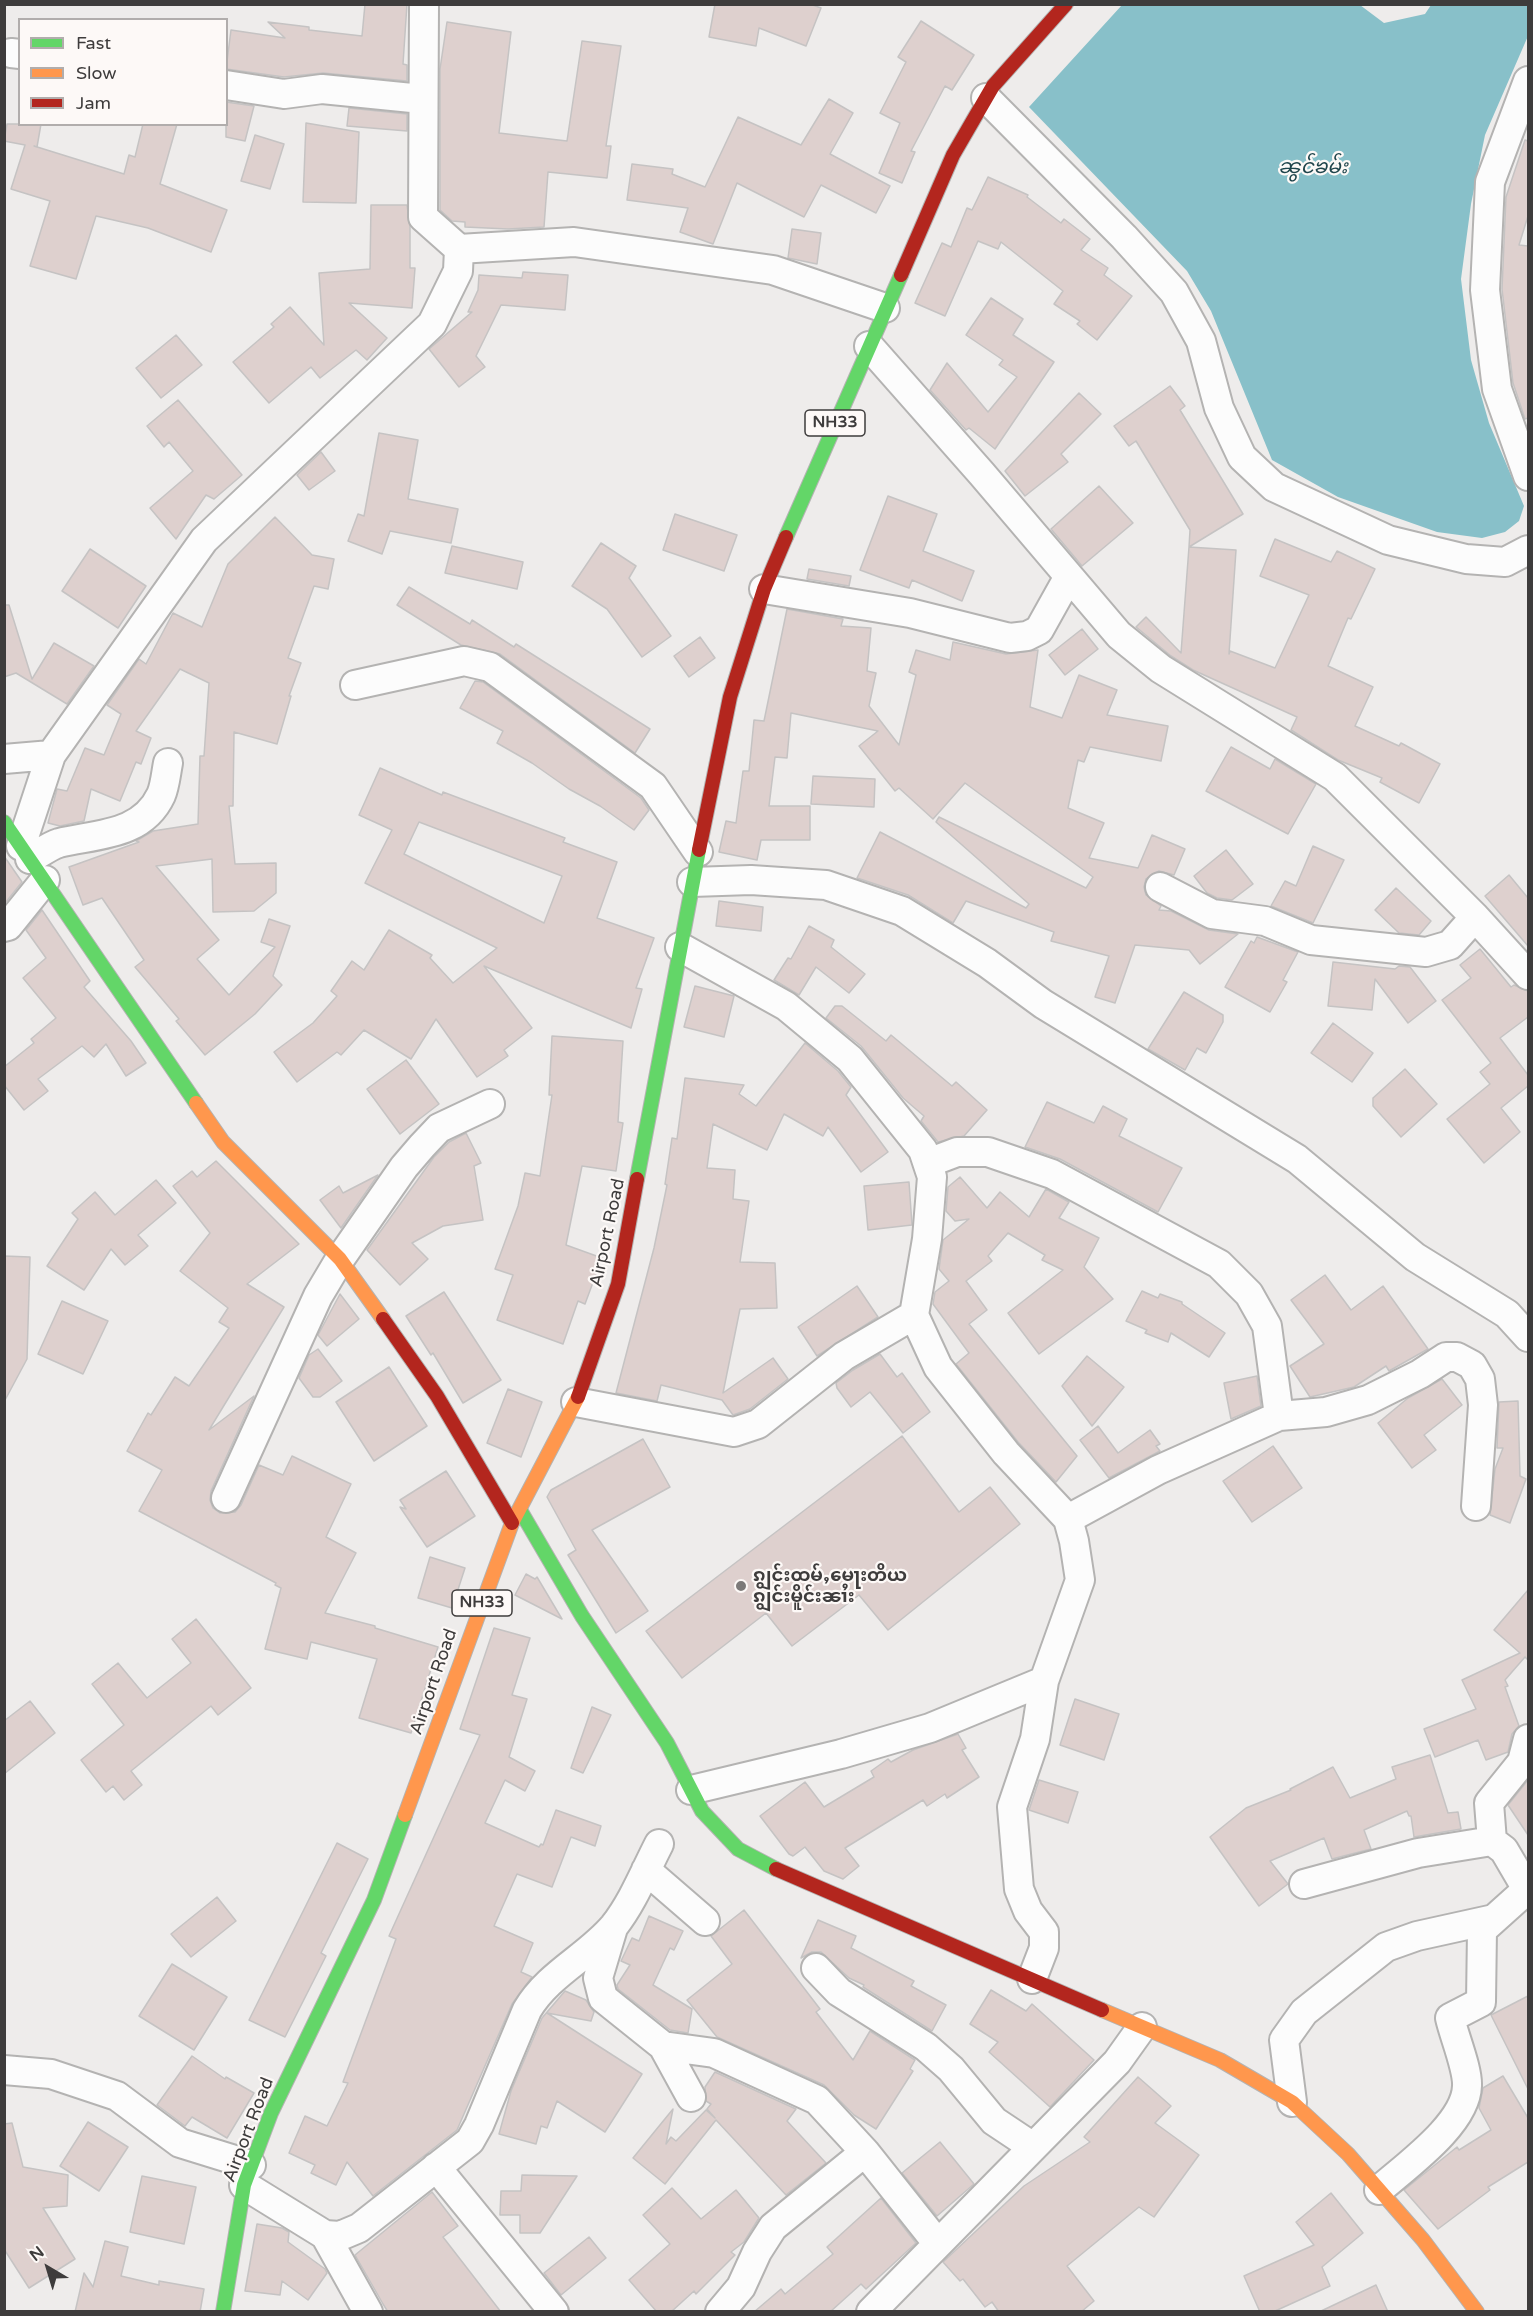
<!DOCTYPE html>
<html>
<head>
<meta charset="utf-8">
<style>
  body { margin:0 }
  #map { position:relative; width:1533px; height:2316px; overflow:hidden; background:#eeeceb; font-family:"Varela Round",sans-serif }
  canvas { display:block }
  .frame { position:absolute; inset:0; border:6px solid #3e3c3c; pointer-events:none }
  .legend { position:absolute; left:18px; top:18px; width:210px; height:108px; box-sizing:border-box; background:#fdf9f7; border:2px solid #b1adac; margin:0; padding:8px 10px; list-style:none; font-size:18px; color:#3e3c3c }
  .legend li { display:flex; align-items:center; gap:12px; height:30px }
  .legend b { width:30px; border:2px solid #b1adac }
  .north { position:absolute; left:18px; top:2238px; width:60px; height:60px; -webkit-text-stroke:4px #fdf9f7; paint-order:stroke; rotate:322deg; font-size:16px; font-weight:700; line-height:24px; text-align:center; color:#3e3c3c }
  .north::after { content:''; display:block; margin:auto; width:21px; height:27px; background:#3e3c3c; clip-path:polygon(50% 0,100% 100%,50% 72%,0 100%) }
</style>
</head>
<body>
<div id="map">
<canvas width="1533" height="2316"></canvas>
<div class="frame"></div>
<ul class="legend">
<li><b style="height:8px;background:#63d668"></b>Fast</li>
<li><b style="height:8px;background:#ff974d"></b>Slow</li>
<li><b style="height:8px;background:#b3261e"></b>Jam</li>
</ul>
<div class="north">N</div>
</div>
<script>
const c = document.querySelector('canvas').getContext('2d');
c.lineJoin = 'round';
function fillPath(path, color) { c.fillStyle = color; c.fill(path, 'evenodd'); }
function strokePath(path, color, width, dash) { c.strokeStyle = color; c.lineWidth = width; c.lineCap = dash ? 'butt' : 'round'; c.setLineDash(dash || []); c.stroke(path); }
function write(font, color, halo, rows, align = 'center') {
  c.font = font + ' "Varela Round","Noto Sans Myanmar",sans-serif'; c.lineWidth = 4.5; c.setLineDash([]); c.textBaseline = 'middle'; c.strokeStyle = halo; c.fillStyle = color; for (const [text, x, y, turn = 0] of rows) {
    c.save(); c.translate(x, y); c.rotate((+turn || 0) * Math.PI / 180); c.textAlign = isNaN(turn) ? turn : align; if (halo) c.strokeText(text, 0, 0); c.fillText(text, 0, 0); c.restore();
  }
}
fillPath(new Path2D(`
  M1122,5H1360L1384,23L1425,14L1431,5H1528V36L1485,135L1471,204L1461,279L1471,360L1489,423L1524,506L1519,521L1505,532L1482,538L1437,532L1338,497L1272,460L1211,311L1187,271L1029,107Z`), '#88c0c9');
const building = new Path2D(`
  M365,4H407L403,64L407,65V81L323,73L284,77L226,69L231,30L285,38L268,22L309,27V30L362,36Z
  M715,4H810L821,8L806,46L759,28L756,46L709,37Z
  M921,21L974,55L952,90L945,86L911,151L915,152L902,183L879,173L900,123L880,113L906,62L898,57Z
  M447,22L511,32L499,133L567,141L582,41L621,46L606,146H611L607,178L548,172L544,227L508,229L465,227V222L452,221L440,210V69Z
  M829,99L853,113L830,154L890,186L876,213L821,185L804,217L737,183L713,244L680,232L688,208L627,200L632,164L673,169L672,174L705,187L738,117L801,145Z
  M226,102L254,106L245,141L226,137Z
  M349,108L407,114V131L347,126Z
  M306,123L359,132L356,203L303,202Z
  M7,124H41L37,147L34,146L124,174L129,155L135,157L143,124H177L160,184L227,210L211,252L148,228L96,216L76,279L30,266L50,201L11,189L25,145L4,141Z
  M255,135L284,144L270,189L241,181Z
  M1525,140L1528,141V216L1519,245L1528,246V418L1525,419L1513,383L1502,289L1506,197Z
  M988,177L1028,195L1027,197L1061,223L1064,219L1090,239L1081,250L1108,268L1104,275L1132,296L1097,340L1077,324L1080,321L1054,304L1063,291L1001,242L998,249L978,241L945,316L915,303L942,243L951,247L967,208L972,210Z
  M371,205H407L410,226V268H415L412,308L349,303L387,338L367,360L356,350L320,378L311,367L269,403L233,362L274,327L271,324L290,307L324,345L319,273L370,269Z
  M792,229L821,233L817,264L788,258Z
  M523,272L568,275L565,310L501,305L476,356L485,367L459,387L429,349L472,312H468L478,290L479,275L522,278Z
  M991,298L1023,319L1013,335L1054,362L995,449L969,428L966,430L930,390L947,363L988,412L1017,377L999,365L1003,360L966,335Z
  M176,335L202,365L161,398L136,368Z
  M1170,386L1185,406L1180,410L1243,514L1189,547L1190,530L1136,441L1129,446L1114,426Z
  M1079,393L1101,414L1061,454L1068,462L1025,496L1005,471Z
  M178,400L242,475L214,499L206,495L176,539L150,508L193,471L169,442L164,447L147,426Z
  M379,433L418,440L408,499L458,509L451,543L390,531L382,554L348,541L358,514L364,516Z
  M321,452L335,471L309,490L297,475Z
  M1099,486L1133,523L1082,566L1051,529Z
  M888,496L937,514L923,551L974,571L962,601L912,580L909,588L860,570Z
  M675,514L737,535L724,571L663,550Z
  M275,517L312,555L334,559L328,589L314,586L288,658L301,663L289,696H291L277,744L234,732L233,806H229L235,864L276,863V893L254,911L213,912L212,859L156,866L219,940L197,959L229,995L275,947L261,942L269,919L290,926L273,976L282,985L255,1014L205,1055L176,1021L179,1019L135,967L144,960L102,898L83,905L69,867L139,842L136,841L153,831L198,824L200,756H204L209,683L180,669L136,731L151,738L141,764L136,762L120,801L91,789L84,821L60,826L48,823L57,789L67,791L85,748L104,755L121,714L107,705L139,659L146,664L173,613L202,627L228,564Z
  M1275,539L1331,562L1337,551L1375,569L1351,619L1348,618L1328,666L1373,687L1355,726L1399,746L1401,743L1440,764L1419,803L1380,782L1382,778L1338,760L1291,730L1297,717L1193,670L1171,656L1136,627L1146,617L1181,653L1189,547L1236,550L1229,654L1230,651L1275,668L1309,595L1260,576Z
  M601,543L636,566L629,578L671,636L642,657L607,609L572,586Z
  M452,546L523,562L517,589L445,573Z
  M90,549L146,586L118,628L62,591Z
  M809,569L851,576L849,586L807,579Z
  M409,587L470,624L472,620L514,647L516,644L650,729L635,753L500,654L461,645L397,605Z
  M4,605H9L32,679L54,643L94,666L67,704L16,673L4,677Z
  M787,609L843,619L841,626L871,628L867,671L876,673L869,706L899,745L916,675L909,672L916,650L950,660L953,642L1006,654L1038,650L1030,707L1062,718L1079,675L1117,690L1107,715L1168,726L1161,761L1090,747L1084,762L1078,760L1068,808L1104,823L1089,858L1138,868L1152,835L1185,849L1174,875L1159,871L1146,879L1144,887L1146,895L1161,906L1159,910L1171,911L1209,930L1238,934L1200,964L1189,950L1135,945L1115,1003L1095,997L1109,956L1051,941L1054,932L966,901L953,923L908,895L857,878L880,832L1026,908L1029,904L936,822L939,817L1086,888L1093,877L965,783L933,819L899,788L895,791L859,746L878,731L791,713L787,758L775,757L769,806H810V840H761L757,860L719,852L726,821L736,823L743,771H749L754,720L764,721Z
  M1082,629L1098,649L1065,675L1049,655Z
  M700,637L715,658L689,677L674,656Z
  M475,681L483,682L641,798L649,810L634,830L600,806L569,789L532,763L497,743L503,731L460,708Z
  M1231,747L1270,769L1275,759L1316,784L1288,834L1206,791Z
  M380,768L442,795L443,792L565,838L563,842L617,862L597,918L654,938L636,988L642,989L631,1028L484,966L532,1028L504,1050L508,1056L477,1077L436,1019L411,1059L364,1030L341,1055L337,1052L297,1082L274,1052L313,1023L337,996L331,991L352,961L364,970L389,930L432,955L430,958L453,983L497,948L365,883L392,830L359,815ZM419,822L562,876L544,923L404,854Z
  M813,776L875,779L874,807L811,804Z
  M1313,846L1344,860L1313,923L1271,906L1285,881L1296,886Z
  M1226,850L1253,884L1232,900L1217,898L1207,893L1194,876Z
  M4,856L22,882L6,902L4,900Z
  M1509,875L1528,898V946L1485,896Z
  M1396,888L1431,921L1419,935L1399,933L1375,910Z
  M719,901L763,907L761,931L716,926Z
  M42,910L90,981L84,987L131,1041L146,1063L126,1076L106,1044L94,1057L82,1046L38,1079L48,1091L24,1110L4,1085V1067L34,1043L31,1039L56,1018L23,978L46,958L26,930Z
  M809,926L834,940L831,947L865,974L849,993L816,967L799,995L774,980L788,958L791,959Z
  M1257,937L1298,952L1283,980L1287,982L1270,1012L1225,987L1251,941L1254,943Z
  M1480,949L1511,987L1514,985L1528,991V1017L1500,1038L1528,1075V1086L1501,1108L1520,1132L1484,1163L1447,1119L1490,1084L1480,1072L1491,1063L1442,1000L1471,978L1460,965Z
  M1333,962L1395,969L1399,966L1410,967L1436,1001L1408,1023L1375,979L1372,1010L1328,1006Z
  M695,986L734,996L724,1037L684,1027Z
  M1184,992L1223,1015V1022L1206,1053L1197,1048L1185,1070L1148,1049Z
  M835,1006H842L886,1041L891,1035L952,1086L956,1082L987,1110L964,1136L938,1142L921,1121L924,1116L903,1098L861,1046L826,1018Z
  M1333,1023L1373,1053L1352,1082L1311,1053Z
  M552,1036L623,1041L618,1122L623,1123L616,1171L582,1166L566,1245L602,1258L585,1304L578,1301L563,1344L497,1320L513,1275L495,1269L518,1206L525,1173L540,1176L552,1095H549Z
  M805,1043L838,1071L851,1087L846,1095L888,1152L861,1172L828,1127L823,1136L784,1114L767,1150L713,1124L707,1168L735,1170L733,1199L749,1201L740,1262L775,1263L777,1308L740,1309L723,1393L773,1358L788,1379L750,1409L733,1415L722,1400L661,1385L657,1401L616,1393L654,1248L667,1185L665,1184L672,1138L677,1139L685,1078L744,1085L739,1094L756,1106Z
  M406,1060L439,1104L400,1134L367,1089Z
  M1405,1069L1437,1104L1401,1137L1373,1106V1098Z
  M1047,1102L1094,1123L1103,1106L1127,1119L1119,1136L1182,1168L1158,1212L1060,1159L1025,1147Z
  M466,1133L481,1163L474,1166L483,1220L443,1226L412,1243L428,1259L400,1285L367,1250L434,1157L449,1142Z
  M216,1161L299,1244L247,1284L284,1307L209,1430L254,1396L211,1491L210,1500L213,1508L220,1513L235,1512L241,1505L259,1465L283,1475L292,1456L351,1484L326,1537L356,1553L325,1613L375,1626V1628L438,1647L411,1733L359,1718L377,1659L311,1642L307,1659L265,1649L281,1588L275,1585L276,1583L139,1511L162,1470L127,1451L148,1413L151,1415L175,1377L189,1386L229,1328L219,1322L228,1308L180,1271L210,1233L173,1186L192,1171L197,1177Z
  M378,1175L341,1228L320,1200L339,1186L343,1193Z
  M960,1177L987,1208L1000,1192L1029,1217L1046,1189L1069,1202L1059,1218L1099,1238L1084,1267L1113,1299L1039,1354L1008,1313L1063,1270L1042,1260L1045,1255L1008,1233L988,1256L992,1261L966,1281L987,1310L969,1324L1077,1456L1056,1482L1018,1442L956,1364L969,1353L933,1304L935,1292L949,1281L939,1269L943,1240L969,1219L955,1221L946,1211L948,1187Z
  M156,1180L176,1203L138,1235L148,1246L125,1265L111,1249L84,1290L47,1266L78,1219L72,1213L95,1192L115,1215Z
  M909,1182L912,1225L868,1230L864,1186Z
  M4,1256L30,1257L27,1359L4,1402Z
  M1325,1275L1351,1310L1383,1286L1428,1349L1389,1371L1386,1366L1354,1387L1310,1397L1290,1366L1324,1344L1291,1300Z
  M857,1286L878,1317L817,1356L798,1327Z
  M1142,1291L1158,1298L1160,1294L1182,1302V1304L1225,1333L1209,1357L1171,1333L1168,1342L1145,1333L1147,1330L1126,1321Z
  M444,1292L501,1380L463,1403L433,1353L431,1355L406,1316Z
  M340,1294L359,1319L327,1346L318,1335Z
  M62,1301L108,1321L83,1374L38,1354Z
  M318,1349L342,1381L320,1397H313L299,1378L309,1355Z
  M880,1354L897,1377L902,1373L930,1412L903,1433L870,1392L851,1407L837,1388L836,1383L853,1370Z
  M1087,1356L1124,1387L1092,1426L1062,1386Z
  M389,1367L427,1426L374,1461L336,1402Z
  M1257,1376L1261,1406L1231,1419L1224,1383Z
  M1442,1379L1462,1405L1424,1435L1436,1450L1412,1468L1378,1423L1408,1398Z
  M508,1389L542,1402L521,1457L487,1443Z
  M1518,1401L1520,1476L1526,1479L1510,1523L1490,1515L1495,1469L1503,1448H1497L1499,1402Z
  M1098,1426L1118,1453L1150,1430L1160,1444L1156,1446L1160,1451L1109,1478L1080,1440Z
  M902,1436L959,1512L990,1487L1020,1524L888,1630L859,1595L792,1646L766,1613L682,1678L646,1631Z
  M643,1439L670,1487L592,1530L648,1611L616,1633L568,1555L576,1550L547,1497L551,1490Z
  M1273,1446L1302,1488L1252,1522L1223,1481Z
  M446,1471L475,1516L427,1547L400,1507L406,1509L400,1500Z
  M430,1557L465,1568L452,1608L418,1598Z
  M526,1574L535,1579L537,1577L562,1619L515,1595Z
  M1528,1590V1660L1525,1657L1505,1680L1508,1686L1505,1687L1519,1726L1512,1734L1508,1752L1486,1760L1478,1740L1435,1757L1424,1729L1476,1709L1462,1680L1520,1653L1494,1630Z
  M196,1619L251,1688L218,1715L211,1706L131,1771L142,1785L124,1800L113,1786L106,1792L81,1760L124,1725L92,1684L118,1663L147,1698L191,1663L172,1639Z
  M494,1628L530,1638L512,1695L527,1699L509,1757L535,1771L525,1791L505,1780L485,1823L539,1847L541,1844L543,1845L556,1810L601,1826L595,1846L571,1837L552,1887L517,1874L494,1926L533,1943L521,1972L532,1977L512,2004L457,2130L373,2196L347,2162L336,2185L311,2173L315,2165L289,2153L305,2116L327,2126L348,2083L343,2082L396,1939L389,1936L480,1735L460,1729Z
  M1075,1699L1119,1714L1104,1760L1060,1745Z
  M30,1701L55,1733L4,1774V1721Z
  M592,1707L611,1715L583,1773L571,1768Z
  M958,1734L966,1748L962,1750L979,1777L947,1798L945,1794L927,1806L923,1800L845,1848L859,1866L843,1879L824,1871L805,1847L793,1856L789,1854L760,1816L805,1782L824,1807L874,1777L871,1771L888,1759L891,1762L913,1750Z
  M1430,1755L1448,1813L1458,1812L1461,1829L1414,1837L1411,1816H1409L1407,1811L1364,1830L1371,1849L1332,1859L1324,1838L1270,1861L1288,1884L1259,1906L1210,1837L1246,1808L1291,1790L1290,1789L1333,1767L1350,1798L1396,1779L1392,1767Z
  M1039,1780L1078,1792L1068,1823L1029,1810Z
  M1528,1780V1835L1508,1805Z
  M337,1843L368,1859L321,1953L326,1956L285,2037L249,2020Z
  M217,1897L236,1921L191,1957L171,1934Z
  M744,1910L820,2009L816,2012L853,2060L870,2031L915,2060L910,2069L913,2071L876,2129L854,2115L824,2085L717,2037L687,2000L732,1964L711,1936Z
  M649,1916L683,1931L674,1950L670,1948L653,1985L692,2009L688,2033L670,2030L618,1989L617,1985L630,1965L621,1961L632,1938L639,1941Z
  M818,1920L856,1936L851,1948L914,1981L911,1986L946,2005L932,2031L863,1987L864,1985L849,1978L821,1952H812L801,1958Z
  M172,1964L227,1997L194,2050L139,2016Z
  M991,1990L1026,2011L1032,2004L1094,2060L1050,2107L989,2052L998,2042L970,2024Z
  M565,1991L586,2000L594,2012L591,2021L547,2013L642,2074L605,2132L557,2101L547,2128L541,2126L536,2144L499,2134L511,2091L542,2018Z
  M1528,1996V2089L1491,2015Z
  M192,2056L225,2079L226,2077L254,2093L227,2138L192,2117L185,2126L157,2105Z
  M715,2072L796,2109L787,2121L826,2163L786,2195L716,2120L665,2184L633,2158L673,2109L666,2144L671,2137L676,2141L706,2110L715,2118L707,2109L711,2104L706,2101L705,2087Z
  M1503,2076L1528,2118V2162L1488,2187L1490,2190L1438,2229L1404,2190L1457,2147L1459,2150L1491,2130L1479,2108L1483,2088Z
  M1138,2077L1171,2106L1155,2123L1199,2155L1154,2217L1139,2207L1067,2266L1094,2301L1081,2312H999L992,2302L985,2307L963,2279L960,2281L943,2262L1024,2186L1090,2142L1084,2137Z
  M88,2122L128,2147L99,2191L60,2166Z
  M12,2123L23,2167L68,2175L67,2206L43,2208L75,2259L29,2288L4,2249V2124Z
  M940,2142L974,2184L937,2216L902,2173Z
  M522,2175L577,2176L540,2233H520V2215H500L501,2191H521Z
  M142,2176L196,2187L184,2244L130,2232Z
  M672,2188L701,2219L736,2190L759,2218L744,2242L731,2252L735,2255L696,2294L694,2291L671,2312H657L629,2280L670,2244L643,2215Z
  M432,2192L458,2226L443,2237L501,2312H388L383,2304L355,2255Z
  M1331,2193L1363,2233L1322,2267L1330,2286L1273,2312H1260L1244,2276L1314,2245L1296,2222Z
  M881,2198L916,2243L866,2289L861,2284L830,2312H754L781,2289L785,2294L833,2254L827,2247Z
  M257,2224L282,2228L289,2232L288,2242L325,2269L327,2273L308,2300L282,2281L280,2295L245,2291Z
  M589,2237L606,2258L561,2295L544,2273Z
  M105,2241L128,2247L121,2276L159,2285V2281L204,2289L200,2312H75L84,2273L93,2287Z
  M1376,2285L1388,2312H1319Z`);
fillPath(building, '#ded0ce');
strokePath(building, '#c5c3c3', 1.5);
const street = new Path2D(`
  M11,53L20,54
  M1528,81L1490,182L1485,290L1497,389L1528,476
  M226,85L284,94L322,89L422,99
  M986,98L1124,237L1174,292L1201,341L1219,408L1242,457L1274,487L1388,540L1466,559L1505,562L1528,550
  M459,249L574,242L773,270L885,308
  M869,346L982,474L1119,635L1161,669L1335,777L1475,917L1528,975
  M764,589L910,613L1010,638L1027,636L1039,630L1068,578
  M355,685L464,661L490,667L653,786L698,852
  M4,759L51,755
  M21,846L51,755L204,540L432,324L458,271L459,249L423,217L424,4
  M30,859C39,854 49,846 59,843C96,834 142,836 161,795C165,786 166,773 168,763
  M692,882L751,880L826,885L902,911L987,963L1043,1004L1297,1159L1415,1257L1507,1314L1528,1337
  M1160,887L1212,914L1265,921L1311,940L1426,952L1450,945L1475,917
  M4,927L8,926L45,880
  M680,947L786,1006L850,1059L923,1150L932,1177L927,1239L914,1315L938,1367L1006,1453L1068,1519L1074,1541L1080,1580L1044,1681L930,1728L841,1754L691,1790
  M928,1163L957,1152H988L1052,1174L1219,1264L1249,1294L1267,1326L1279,1416
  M576,1402L734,1432L758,1424L844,1356L914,1315
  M226,1498L318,1296L340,1259L404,1167L422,1146L439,1128L490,1104
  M1068,1519L1158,1470L1279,1416L1326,1412L1368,1400L1420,1374L1446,1357H1457L1472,1365L1480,1379L1483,1405L1476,1506
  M1528,1739L1522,1762L1489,1803L1492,1841L1504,1850L1528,1891
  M646,1870L705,1921
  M1304,1884L1418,1853L1492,1841
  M613,1928L598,1978L603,1998L663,2046L691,2097
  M816,1968L839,1992L926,2047L951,2069L994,2121L1033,2147
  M1032,1979L1044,1948V1932L1028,1911L1019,1889L1012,1807L1035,1739L1044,1681
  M663,2046L714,2053L817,2100L865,2152L938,2244
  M4,2070L51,2074L117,2096L180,2143L251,2165
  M1292,2102L1284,2040L1304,2012L1386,1947L1417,1936L1494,1919
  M436,2167L554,2312
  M244,2185L325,2235L340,2236L359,2228L470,2141L479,2125L527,2010C548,1974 588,1957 614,1926C633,1902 645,1871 659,1844
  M1379,2190C1406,2166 1466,2124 1467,2086C1468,2069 1454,2036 1450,2018L1481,2002L1482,1930L1521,1895L1528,1893
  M325,2235L368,2312
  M720,2312L741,2287L757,2252L773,2227L865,2152
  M871,2312L1117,2062L1142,2027`);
const fast = new Path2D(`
  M786,537L901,275
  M4,822L196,1103
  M637,1179L699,850
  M520,1510L582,1616L667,1743L702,1811L738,1849L776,1869
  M223,2312L244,2185L271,2113L374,1900L405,1815`);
const slow = new Path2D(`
  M196,1103L223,1142L340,1259L383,1319
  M405,1815L512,1523L578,1397
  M1102,2010L1220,2060L1292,2102L1348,2154L1423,2240L1477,2312`);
const jam = new Path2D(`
  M901,275L953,155L993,86L1066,4
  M699,850L730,697L764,589L786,537
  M383,1319L437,1396L512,1523
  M578,1397L618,1284L637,1179
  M776,1869L1102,2010`);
strokePath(street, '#b4b3b2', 32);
strokePath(fast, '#b4b3b2', 16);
strokePath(slow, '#b4b3b2', 16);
strokePath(jam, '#b4b3b2', 16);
strokePath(street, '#fcfcfc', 28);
strokePath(fast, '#63d668', 14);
strokePath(slow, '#ff974d', 14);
strokePath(jam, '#b3261e', 14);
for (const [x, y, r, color] of [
  [741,1586,6,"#7c7a79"]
]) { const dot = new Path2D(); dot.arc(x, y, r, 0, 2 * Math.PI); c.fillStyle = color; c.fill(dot); strokePath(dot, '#fdf9f7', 2); }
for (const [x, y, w] of [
  [835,423,60],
  [482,1603,60]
]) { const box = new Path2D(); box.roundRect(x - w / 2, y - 13, w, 26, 4.5); c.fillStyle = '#fdf9f7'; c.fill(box); strokePath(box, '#3e3c3c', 1.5); }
write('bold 16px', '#3e3c3c', null, [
  ["NH33",835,423],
  ["NH33",482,1603]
]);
write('18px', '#3e3c3c', '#fdf9f7', [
  ["Airport Road",608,1233,-78],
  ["Airport Road",434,1682,-71],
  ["Airport Road",249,2130,-69]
]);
write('bold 18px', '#3e3c3c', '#fdf9f7', [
  ["ၵျွင်းထမ်ႇမေႃးတိယ",753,1576],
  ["ၵျွင်းမိူင်းၼၢႆး",753,1597]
], 'left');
write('italic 20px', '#1f454c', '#fdf9f7', [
  ["ၼွင်ၶမ်း",1313,168]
]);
</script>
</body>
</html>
